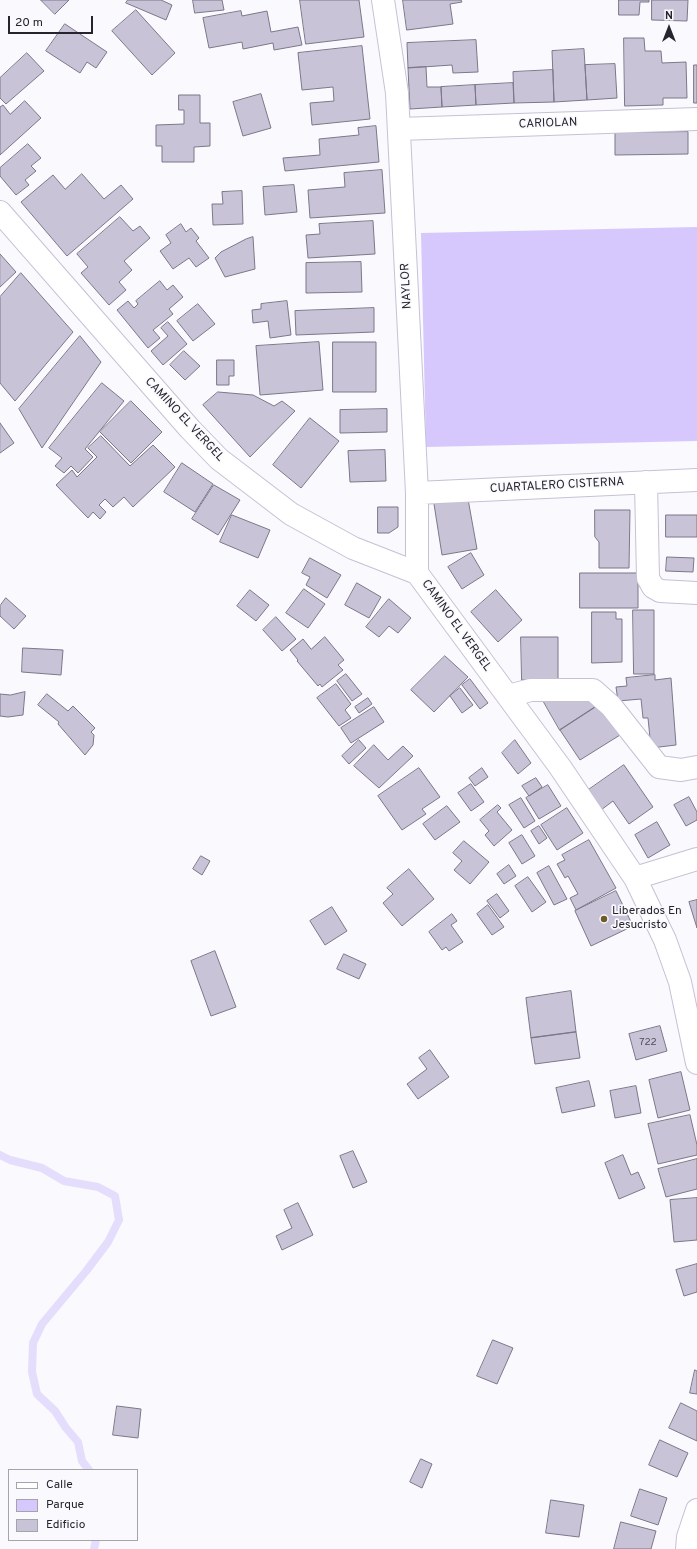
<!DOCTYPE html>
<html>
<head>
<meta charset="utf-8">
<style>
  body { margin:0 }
  #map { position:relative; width:697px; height:1549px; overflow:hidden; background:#faf9fe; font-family:Overpass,sans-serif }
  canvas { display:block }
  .legend { position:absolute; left:8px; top:1469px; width:130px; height:72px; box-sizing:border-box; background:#faf9fe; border:1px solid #a5a4aa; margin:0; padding:5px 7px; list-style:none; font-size:12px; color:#26242c }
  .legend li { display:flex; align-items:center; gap:8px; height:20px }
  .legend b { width:20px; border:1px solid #a5a4aa }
  .north { position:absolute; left:649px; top:8px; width:40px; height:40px; -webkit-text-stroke:3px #faf9fe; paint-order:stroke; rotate:0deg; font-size:11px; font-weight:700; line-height:16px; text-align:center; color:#26242c }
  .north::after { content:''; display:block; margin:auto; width:14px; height:18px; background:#26242c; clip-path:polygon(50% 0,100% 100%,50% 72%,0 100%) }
  .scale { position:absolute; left:8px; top:16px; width:85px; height:18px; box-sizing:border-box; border:2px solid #26242c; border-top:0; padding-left:5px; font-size:12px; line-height:14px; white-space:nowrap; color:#26242c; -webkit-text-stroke:3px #faf9fe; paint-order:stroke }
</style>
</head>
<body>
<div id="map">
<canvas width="697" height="1549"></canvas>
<ul class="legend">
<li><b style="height:5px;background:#fff"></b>Calle</li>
<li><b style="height:11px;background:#d6c8fc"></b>Parque</li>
<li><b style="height:11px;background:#c8c3d7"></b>Edificio</li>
</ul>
<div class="north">N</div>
<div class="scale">20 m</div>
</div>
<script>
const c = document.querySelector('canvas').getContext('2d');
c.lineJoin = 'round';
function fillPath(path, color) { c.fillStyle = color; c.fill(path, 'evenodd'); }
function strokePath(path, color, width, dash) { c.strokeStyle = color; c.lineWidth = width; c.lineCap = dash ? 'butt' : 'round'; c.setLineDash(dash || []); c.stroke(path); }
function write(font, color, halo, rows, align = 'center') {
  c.font = font + ' Overpass,sans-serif'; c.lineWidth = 3.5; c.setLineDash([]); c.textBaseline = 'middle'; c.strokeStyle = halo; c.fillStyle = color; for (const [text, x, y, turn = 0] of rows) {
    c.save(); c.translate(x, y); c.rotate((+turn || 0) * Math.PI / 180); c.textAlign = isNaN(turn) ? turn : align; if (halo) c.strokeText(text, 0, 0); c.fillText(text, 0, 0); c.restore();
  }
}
fillPath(new Path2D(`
  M697,227V441L426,447L421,233Z`), '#d6c8fc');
strokePath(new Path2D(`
  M0,1155L10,1160L42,1168L64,1181L98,1187L115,1196L119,1220L108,1242L87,1270L42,1324L33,1343L32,1372L37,1394L55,1411L66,1428L78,1442L82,1461L89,1470
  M94,1549L96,1540`), '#e5ddfc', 8);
const building = new Path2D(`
  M41,0H69L55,14Z
  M128,0H161L172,5L166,20L126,3Z
  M193,0H222L224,10L195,13Z
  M300,0H359L364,37L306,44Z
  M403,0H461L462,2L450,4L453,24L407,30Z
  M619,0H649V2H640L639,15H619Z
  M652,0H688L687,21L652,20Z
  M136,10L175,53L152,75L112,31Z
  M241,11L242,16L267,11L271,32L298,27L302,45L274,50L273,43L243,49L242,42L209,48L203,18Z
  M65,24L107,52L96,68L87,62L80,73L46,51Z
  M624,38H644L645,51H661L662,63L686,62L687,98H663V105L625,106Z
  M476,40L478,72L453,73L452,65L408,68L407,43Z
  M362,46L370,119L312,125L310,103L334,101L333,87L302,90L298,53Z
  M584,49L587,100L554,102L552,51Z
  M27,53L44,71L6,104L0,98V78Z
  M615,64L617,98L587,100L585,65Z
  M694,65H697V103H694Z
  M426,67L427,87H441L442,107L410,109L408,68Z
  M553,70L554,102L514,103L513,72Z
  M513,83L514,103L476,105L475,85Z
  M475,85L476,105L442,107L441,87Z
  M261,94L271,128L243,136L233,102Z
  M179,95H200V123H210V146L194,147V162H162V146H156V125L184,124V110H179Z
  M25,101L41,118L0,155V107L3,105L10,114Z
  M376,126L379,162L285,171L283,158L320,155L319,139L359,135L358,128Z
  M688,132V154L615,155V133Z
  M28,144L41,158L31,166L36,171L25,180L29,185L16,195L0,176V168Z
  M382,170L385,213L310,218L308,190L345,187L344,173Z
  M82,174L104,199L121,185L133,199L67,256L21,202L53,175L65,189Z
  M294,185L297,212L265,215L263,187Z
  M242,191L243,224L213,225L212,204H223L222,192Z
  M120,217L133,231L140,226L150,238L124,261L132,270L119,282L126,290L109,305L81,273L88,267L77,254Z
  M373,221L375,254L308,258L306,235L320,234L319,224Z
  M181,224L186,232L191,228L199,238L196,241L209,258L196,267L189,258L173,269L160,251L171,243L166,235Z
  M253,237L255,269L225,277L215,258L221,252L246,239Z
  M0,254L16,272L0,287Z
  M361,262L362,292L306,293V263Z
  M21,273L73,332L15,401L0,383V297Z
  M160,281L167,290L173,285L183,297L169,309L173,314L153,330L160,338L148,348L117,310L128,301L134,308L138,304L136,301Z
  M287,301L291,335L270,338L268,321L253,323L252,310L261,309V304Z
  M198,304L215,324L193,341L177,321Z
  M374,308V332L296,335L295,311Z
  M168,322L187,344L163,365L151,351L168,336L161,328Z
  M80,336L101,362L42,448L19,409Z
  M319,342L323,390L260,395L256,346Z
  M333,342H376V392H333Z
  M184,351L200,366L185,380L170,365Z
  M217,360H234V376H229V385H217Z
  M102,383L124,401L85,449L93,457L78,473L71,466L64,473L55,466L62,458L49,448Z
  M218,392L253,395L274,406L282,401L295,411L250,457L203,405Z
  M131,401L162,432L131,463L100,432Z
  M387,409V432L340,433V410Z
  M310,418L339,441L301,488L273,465Z
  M0,423L14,443L0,453Z
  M101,436L130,466L153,445L175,467L133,507L124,497L113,507L105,499L99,505L106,512L100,519L93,512L88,518L56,485L72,470L77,477L97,457L88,448Z
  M385,450L386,481L350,482L348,451Z
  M182,463L213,484L195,512L164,492Z
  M214,485L240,500L218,535L192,519Z
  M468,499L477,549L442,555L434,504Z
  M378,507H398V527L389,533H378Z
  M595,510H630L629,568H599V542L595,537Z
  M232,515L270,530L258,558L220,542Z
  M666,515H697V537H666Z
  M471,553L484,575L462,589L448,567Z
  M667,557L694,558L693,572L666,571Z
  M310,558L341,575L327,598L306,585L310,577L302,573Z
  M580,573H638V608H580Z
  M357,583L381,597L369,618L345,605Z
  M304,589L325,604L308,628L286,613Z
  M250,590L269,605L256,621L237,606Z
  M496,590L522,620L498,642L471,612Z
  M6,598L26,616L14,629L0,616V606Z
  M389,599L411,618L398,633L389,626L379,637L366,627Z
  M633,610H654V674H634Z
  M592,612H616V619H622V662L592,663Z
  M276,617L296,639L282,651L263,630Z
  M325,637L344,660L338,665L343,670L322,687L320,684L318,686L297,661L298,660L290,650L303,639L311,649Z
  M521,637H558V680H522Z
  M23,648L63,650L61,675L22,672Z
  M445,656L468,677L434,712L411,690Z
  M346,674L362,694L352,701L337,681Z
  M655,675V680L671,678L676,745L651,748L648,718H643L641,699L618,701L616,687L627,686L626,678Z
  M470,679L488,703L480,709L462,685Z
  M336,684L351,704L345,710L351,718L339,726L317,698Z
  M460,688L473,705L462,713L450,696Z
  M25,692L23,715L8,717L0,716V694L10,695Z
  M47,694L68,711L73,706L95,728L91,732L94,735L93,745L85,755L58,724L59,722L38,705Z
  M541,697L597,700L600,704L560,730Z
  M368,698L372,704L359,713L355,707Z
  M600,704L620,735L580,760L560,730Z
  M374,707L384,722L351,743L341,728Z
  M359,740L366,748L349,764L342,756Z
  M515,740L531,763L518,774L502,753Z
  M374,745L388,760L403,746L413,756L379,788L354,766Z
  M624,765L653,807L629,824L613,801L601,810L587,791Z
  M419,768L440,797L422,809L426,814L402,830L378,796Z
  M482,768L488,777L475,786L469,778Z
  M536,778L542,787L529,796L522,786Z
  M471,784L484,802L471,811L458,793Z
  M548,785L561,806L539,819L526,798Z
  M689,797L697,812V820L686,826L674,805Z
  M521,798L535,821L524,828L509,805Z
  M498,805L501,808L497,812L512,830L494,846L485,835L489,831L480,820Z
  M447,806L460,822L435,840L423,824Z
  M567,808L583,833L557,850L541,825Z
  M657,822L670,845L648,858L635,835Z
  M539,826L547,838L539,844L531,831Z
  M522,835L535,856L522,864L509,843Z
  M589,840L616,888L576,910L570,898L578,894L568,876L565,878L557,864L565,860L562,855Z
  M464,841L489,862L470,884L454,870L462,861L453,853Z
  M201,856L210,861L202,875L193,869Z
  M509,865L516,876L504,884L497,874Z
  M549,866L567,899L554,905L537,873Z
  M409,869L434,899L402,926L383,903L393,894L387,888Z
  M528,877L546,902L532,912L515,886Z
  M616,891L633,926L591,946L575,911Z
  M497,894L509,911L500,918L487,901Z
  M697,900V928L689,902Z
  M488,905L504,927L492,935L477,914Z
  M332,907L347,931L325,945L310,921Z
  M452,914L457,921L451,925L463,942L449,951L446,947L442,950L429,932Z
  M215,951L236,1007L211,1016L191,961Z
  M344,954L366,964L359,979L337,969Z
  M571,991L576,1032L531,1038L526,998Z
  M660,1026L667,1051L636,1060L629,1034Z
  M576,1032L580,1058L535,1064L531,1038Z
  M430,1050L449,1077L418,1099L407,1084L427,1069L419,1058Z
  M681,1072L690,1110L658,1118L649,1080Z
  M589,1081L595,1106L562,1113L556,1088Z
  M636,1086L641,1113L615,1118L610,1091Z
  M690,1115L697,1145V1155L658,1164L648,1124Z
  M353,1151L367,1182L353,1188L340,1156Z
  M623,1155L631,1175L638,1172L645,1188L619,1199L605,1163Z
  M697,1159V1189L666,1197L658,1169Z
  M697,1198V1240L674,1242L670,1200Z
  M298,1203L313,1235L282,1250L276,1236L292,1228L284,1210Z
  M697,1264V1292L684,1296L676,1270Z
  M493,1340L513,1348L497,1384L477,1376Z
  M695,1370L697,1371V1394L690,1393Z
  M681,1403L697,1411V1441L669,1428Z
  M117,1406L141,1409L138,1438L113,1435Z
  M660,1440L688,1453L677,1477L649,1465Z
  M421,1459L432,1464L422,1488L410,1482Z
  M640,1489L667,1498L658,1525L631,1516Z
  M551,1500L584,1505L579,1537L546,1533Z
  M621,1522L656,1531L651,1549H614Z`);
fillPath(building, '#c8c3d7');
strokePath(building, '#7c7789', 1);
const minor = new Path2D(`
  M383,0L397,93L417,493V573
  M399,129L697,119
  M0,212L190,429L219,459L291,514L353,548L417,573L560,767L635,878L665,940L680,982L697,1063
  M646,482L648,578L653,587L660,591L697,593
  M417,493L697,480
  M508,696L531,690H593L611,706L659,767L681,770L697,767
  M635,878L697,859
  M687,1549L688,1537L697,1510`);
strokePath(minor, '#c6c1d5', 24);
strokePath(minor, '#fff', 22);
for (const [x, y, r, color] of [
  [604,919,4,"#6f5b2a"]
]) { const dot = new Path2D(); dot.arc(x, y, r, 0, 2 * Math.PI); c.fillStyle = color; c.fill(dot); strokePath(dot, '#faf9fe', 1.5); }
write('10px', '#4e4c57', null, [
  ["722",648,1043]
]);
write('12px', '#26242c', '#faf9fe', [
  ["CARIOLAN",548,124,-2],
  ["NAYLOR",407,286,-93],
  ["CAMINO EL VERGEL",184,420,47],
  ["CUARTALERO CISTERNA",557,486,-3],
  ["CAMINO EL VERGEL",456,626,54]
]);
write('12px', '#26242c', '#faf9fe', [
  ["Liberados En",612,912],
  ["Jesucristo",612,926]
], 'left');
</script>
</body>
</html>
